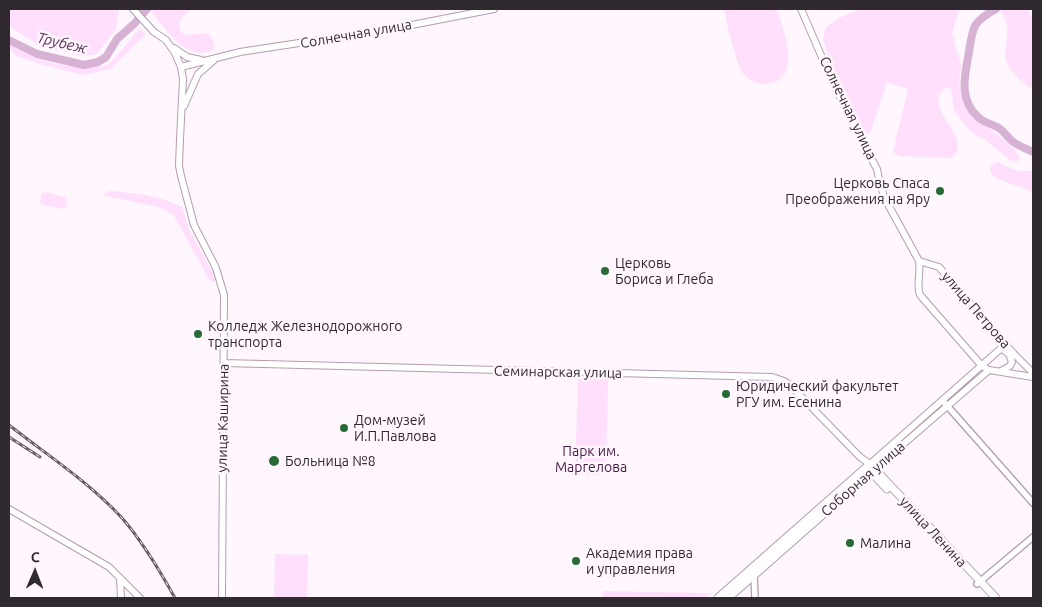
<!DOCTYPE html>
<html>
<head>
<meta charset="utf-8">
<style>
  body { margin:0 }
  #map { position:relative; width:1042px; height:607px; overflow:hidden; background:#fff6fe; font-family:Ubuntu,sans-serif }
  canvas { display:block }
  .frame { position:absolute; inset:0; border:10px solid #312930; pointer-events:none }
  .north { position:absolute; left:10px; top:547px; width:50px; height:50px; -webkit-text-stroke:4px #fff6fe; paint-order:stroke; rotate:1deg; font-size:14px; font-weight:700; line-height:20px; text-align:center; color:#312930 }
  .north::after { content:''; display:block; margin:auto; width:18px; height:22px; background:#312930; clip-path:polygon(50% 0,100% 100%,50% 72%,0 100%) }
</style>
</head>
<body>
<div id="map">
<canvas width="1042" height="607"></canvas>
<div class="frame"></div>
<div class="north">С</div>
</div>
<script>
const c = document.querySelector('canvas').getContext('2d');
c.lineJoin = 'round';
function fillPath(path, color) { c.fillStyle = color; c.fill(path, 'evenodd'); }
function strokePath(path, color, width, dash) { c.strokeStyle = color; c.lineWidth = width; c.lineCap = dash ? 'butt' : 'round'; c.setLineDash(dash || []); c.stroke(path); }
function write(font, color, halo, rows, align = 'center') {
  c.font = font + ' Ubuntu,sans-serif'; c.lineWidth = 5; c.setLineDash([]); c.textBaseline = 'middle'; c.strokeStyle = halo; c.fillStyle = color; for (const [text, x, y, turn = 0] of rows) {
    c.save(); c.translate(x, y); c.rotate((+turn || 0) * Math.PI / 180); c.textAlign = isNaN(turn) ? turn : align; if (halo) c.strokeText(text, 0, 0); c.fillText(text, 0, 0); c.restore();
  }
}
fillPath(new Path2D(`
  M9,9H118L119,10L116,29L97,54L82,56L38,45L9,26Z
  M149,9H192C183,16 175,22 182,33L189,35L208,33L213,41L215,49C186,65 165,27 149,9Z
  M724,9H777C783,30 805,81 765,84C756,84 747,80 742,72C736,63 726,21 724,9Z
  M861,9H960L955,22L952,34L962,68L959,78L960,90L964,105L973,118L993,131L1014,149L1020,158L1018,161H1011L986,140L971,132L954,110L951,89L946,87C918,110 978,137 951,158L900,156L893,152L908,89L887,82L872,128L869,134H865L861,130L829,58L823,39L826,27L839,18Z
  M999,9H1029L1033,24V90C1024,84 1013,75 1008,65C999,45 1017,32 999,9Z
  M139,29L146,34L111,69L82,75L44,65L16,56L9,47V44C33,60 65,69 93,67C96,66 102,67 105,66C114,62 132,37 139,29Z
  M998,162C1010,169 1020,174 1033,170V192L996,178L990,172L991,165Z
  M109,191C138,193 156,195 182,207L189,229L217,281H210L173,214L158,207L102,195Z
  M45,192L65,197L67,199L66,207L63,209L44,205L40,203L42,194Z
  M578,377L608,378L606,468L601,475L575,474Z
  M275,554L308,555L307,598H274Z
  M603,591L712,593L706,598H603Z`), '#ffdffc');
strokePath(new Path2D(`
  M996,9C972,22 973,27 969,52C965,75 958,99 978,117C984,123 992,124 999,128C1005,132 1007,137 1012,141C1018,146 1027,149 1033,152
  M9,40L37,54L84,65L98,62L106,57L117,39L134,24L147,9`), '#d7b2d5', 8);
const tertiary = new Path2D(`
  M943,401L1033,503
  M754,575L755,598
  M977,584L1033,537`);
const secondary = new Path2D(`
  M133,9L154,32L166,40L175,53L181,67L183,79L180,139L179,166L181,176L194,225L216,268L224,295L222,598
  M801,9L833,83L858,134L877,169L879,179L884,197L919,261C921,273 916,284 920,295L982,366L989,370L1033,377
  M174,48L187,57L201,60
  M181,67L240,52L391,29L494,9
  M184,106L198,74L213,61
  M919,261L939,267L1014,354L1033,373
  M1001,348L1009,354L1012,362L1010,366L1001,371
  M224,363L772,377L784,381L789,384L860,457L870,464L1006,344
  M871,472L989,370
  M9,509L109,567L140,598
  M120,578L121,598`);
const primary = new Path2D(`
  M718,598L870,464L996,598
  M728,598L871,472L887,489`);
strokePath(tertiary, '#b29db0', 8);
strokePath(secondary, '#b29db0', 8);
strokePath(primary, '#b29db0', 9);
strokePath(tertiary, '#fff', 5.5);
strokePath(secondary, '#fff', 6);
strokePath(primary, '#fff', 7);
const rail = new Path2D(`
  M9,425C47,455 89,482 122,518C143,542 160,571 175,598
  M9,437L40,457`);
strokePath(rail, '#655d64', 3);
strokePath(rail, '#fff6fe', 1, [4]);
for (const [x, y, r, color] of [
  [940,191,5,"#266a35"],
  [605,271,5,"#266a35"],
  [198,334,5,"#266a35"],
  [726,394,5,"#266a35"],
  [344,428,5,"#266a35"],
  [274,461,6,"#266a35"],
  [850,543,5,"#266a35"],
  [576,561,5,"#266a35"]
]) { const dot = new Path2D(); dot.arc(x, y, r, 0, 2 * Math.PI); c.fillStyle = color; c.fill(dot); strokePath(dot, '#fff6fe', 2); }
write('14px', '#312930', '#fff6fe', [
  ["Солнечная улица",356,34,-10],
  ["Солнечная улица",848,108,64],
  ["улица Петрова",976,310,49],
  ["Семинарская улица",558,372,1],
  ["улица Каширина",223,418,-89],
  ["Соборная улица",863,479,-41],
  ["улица Ленина",933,532,47]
]);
write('14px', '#312930', '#fff6fe', [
  ["Церковь Спаса",930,183,"right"],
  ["Преображения на Яру",930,199,"right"],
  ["Церковь",615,263],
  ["Бориса и Глеба",615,279],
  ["Колледж Железнодорожного",208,326],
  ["транспорта",208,342],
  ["Юридический факультет",736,386],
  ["РГУ им. Есенина",736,402],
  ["Дом-музей",354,420],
  ["И.П.Павлова",354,436],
  ["Больница №8",285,461],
  ["Малина",860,543],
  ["Академия права",586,553],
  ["и управления",586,569]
], 'left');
write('14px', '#481b47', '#fff6fe', [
  ["Парк им.",591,451],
  ["Маргелова",591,467]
]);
write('italic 15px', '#5f315e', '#fff6fe', [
  ["Трубеж",62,43,13]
]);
</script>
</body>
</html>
